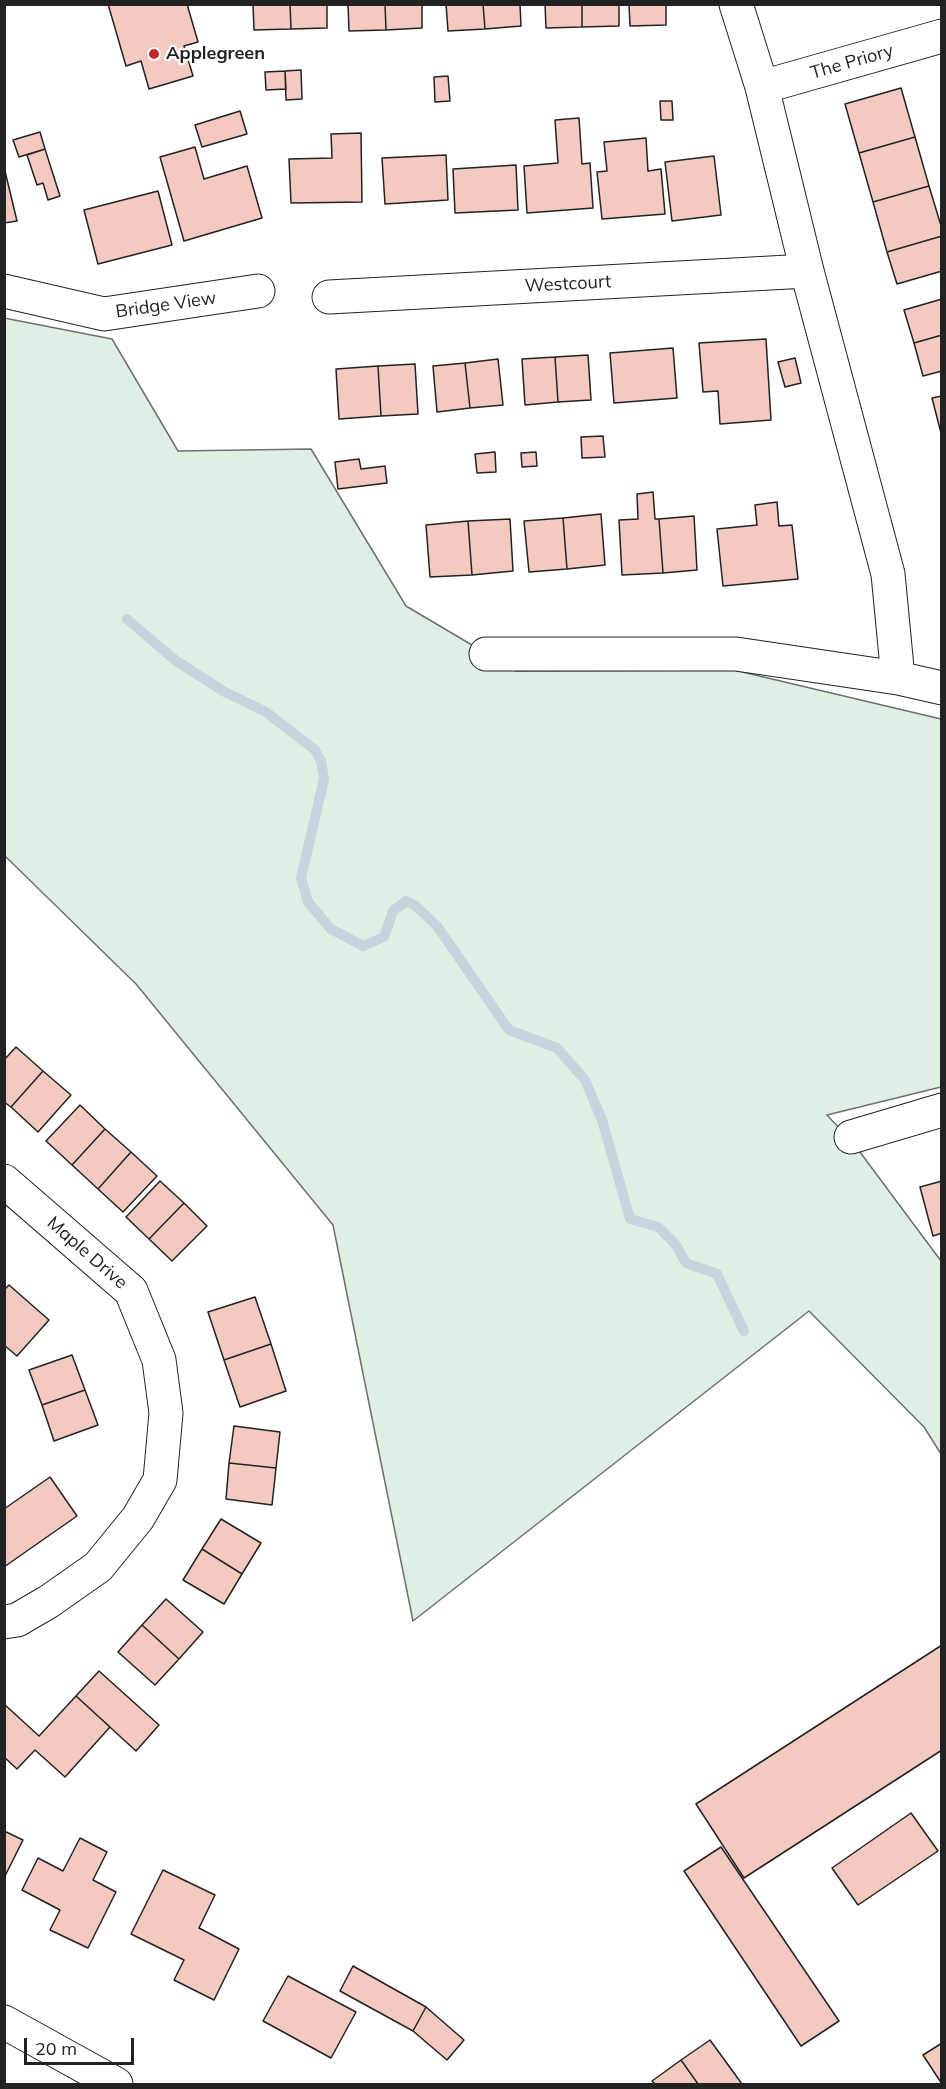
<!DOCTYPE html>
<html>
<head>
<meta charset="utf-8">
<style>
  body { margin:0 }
  #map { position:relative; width:946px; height:2089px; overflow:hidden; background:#fff; font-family:Mulish,sans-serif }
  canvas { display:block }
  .frame { position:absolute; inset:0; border:6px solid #222; pointer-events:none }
  .scale { position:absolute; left:24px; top:2038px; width:110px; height:27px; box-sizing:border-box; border:3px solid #222; border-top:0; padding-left:8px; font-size:18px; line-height:21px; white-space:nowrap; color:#222; -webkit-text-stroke:4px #fff; paint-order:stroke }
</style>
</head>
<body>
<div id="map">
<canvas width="946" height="2089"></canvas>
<div class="frame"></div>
<div class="scale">20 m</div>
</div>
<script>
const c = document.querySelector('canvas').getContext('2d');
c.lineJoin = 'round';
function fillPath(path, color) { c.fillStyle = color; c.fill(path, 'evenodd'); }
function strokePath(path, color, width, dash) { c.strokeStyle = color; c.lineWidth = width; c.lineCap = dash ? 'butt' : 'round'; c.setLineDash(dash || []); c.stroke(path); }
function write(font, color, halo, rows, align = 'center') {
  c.font = font + ' Mulish,sans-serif'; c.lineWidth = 4.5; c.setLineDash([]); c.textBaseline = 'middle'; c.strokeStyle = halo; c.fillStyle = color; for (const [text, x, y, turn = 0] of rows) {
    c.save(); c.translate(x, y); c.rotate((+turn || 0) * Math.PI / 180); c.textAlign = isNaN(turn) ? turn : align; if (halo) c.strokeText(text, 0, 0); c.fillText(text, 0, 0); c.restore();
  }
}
const green = new Path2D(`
  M4,318L112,339L178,451L311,449L406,606L516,671L734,670L941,719V1087L827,1115L854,1144L941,1261V1454L924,1427L809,1311L413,1621L333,1225L136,984L5,856Z`);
fillPath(green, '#e0efe3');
strokePath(green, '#6f6f6f', 1.5);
strokePath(new Path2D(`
  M127,619L175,660L223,691L266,712L315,750L321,761L324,779L301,878L308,902L331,929L363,946L384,937L393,911L406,901L416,906L437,926L509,1030L557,1048L585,1080L602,1120L630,1219L658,1227L676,1245L686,1263L717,1274L744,1331`), '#c7d3dd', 10);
const building = new Path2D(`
  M108,4H187L198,42L184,46L193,76L149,89L141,61L126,66Z
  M253,4H290L291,29L254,30Z
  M290,4H327V28L291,29Z
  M348,4H385L386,30L349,31Z
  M385,4H422V28L386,30Z
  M446,4H483L485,29L448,31Z
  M483,4H520L521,26L485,29Z
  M545,4H582V27L546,28Z
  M582,4H619V26L582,27Z
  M629,4H666V25L630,26Z
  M301,70L302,99L286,100L285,71Z
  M285,71L286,89L266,90L265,72Z
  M448,76L450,101L435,102L434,77Z
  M901,88L915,137L859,153L845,104Z
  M660,101H672L673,120H661Z
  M240,111L247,134L202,147L195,125Z
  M579,118L582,164L590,163L593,208L527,213L524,166L558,163L555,120Z
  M40,132L45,149L19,157L13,140Z
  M361,133L362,202L291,203L289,159L332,158L331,134Z
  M915,137L929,186L873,202L859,153Z
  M646,138L648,171L661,169L665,214L602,219L597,172L607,171L604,142Z
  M195,147L204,179L247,166L262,218L184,241L160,157Z
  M45,149L60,196L48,200L43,183L37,185L27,155Z
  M446,155L448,200L385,204L382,158Z
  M714,156L721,215L672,221L665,162Z
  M516,165L518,210L455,213L453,169Z
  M4,167L17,221L4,223Z
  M929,186L942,229V236L887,252L873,202Z
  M158,191L172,245L98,264L84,210Z
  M942,236V271L897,284L887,252Z
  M942,299V335L914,343L904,310Z
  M942,335V371L923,376L914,343Z
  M766,339L771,420L720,424L718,391L703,392L699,343Z
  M673,348L677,398L614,403L610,353Z
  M588,355L591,400L558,402L555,357Z
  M555,357L558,402L525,405L522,359Z
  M795,358L801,383L785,387L778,362Z
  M498,359L503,405L470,408L465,363Z
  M465,363L470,408L437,412L433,366Z
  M415,364L418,414L381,416L378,366Z
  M378,366L381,416L339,419L336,369Z
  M942,396V433H941L932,398Z
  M603,436L605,457L582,458L581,437Z
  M495,452L496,472L477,473L475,454Z
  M536,452L537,466L522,467L521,453Z
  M359,459L361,469L385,466L387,483L338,489L335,462Z
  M653,492L655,519H659L663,573L622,575L619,520L638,519L637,494Z
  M777,502L779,526L792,525L798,579L723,586L717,529L757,525L755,505Z
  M601,514L605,565L567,569L563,518Z
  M694,516L697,570L663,573L659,519Z
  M563,518L567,569L529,572L524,521Z
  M510,519L513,571L472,575L468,521Z
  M468,521L472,575L430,577L426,525Z
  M16,1047L43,1071L11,1107L4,1102V1060Z
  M43,1071L71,1095L38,1132L11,1107Z
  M80,1105L105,1129L72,1165L46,1141Z
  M105,1129L131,1152L98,1189L72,1165Z
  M131,1152L157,1176L123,1212L98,1189Z
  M160,1181L184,1203L149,1239L126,1217Z
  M942,1181V1233L933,1236L920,1187Z
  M184,1203L207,1226L172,1261L149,1239Z
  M9,1285L49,1320L17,1356L4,1345V1290Z
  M255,1297L271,1344L224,1360L208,1312Z
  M271,1344L286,1391L240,1407L224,1360Z
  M72,1355L85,1390L42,1405L29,1370Z
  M85,1390L98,1425L54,1441L42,1405Z
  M234,1426L280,1432L276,1468L229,1463Z
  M229,1463L276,1468L272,1505L226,1499Z
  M50,1477L77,1516L4,1567V1509Z
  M221,1519L261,1543L242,1574L202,1549Z
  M202,1549L242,1574L224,1604L183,1580Z
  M166,1599L203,1632L179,1659L142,1625Z
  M142,1625L179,1659L155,1685L118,1652Z
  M942,1645V1750L744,1878L696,1804Z
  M99,1671L159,1725L136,1751L76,1696Z
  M76,1696L110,1727L65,1777L35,1750L17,1769L4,1757V1704L39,1736Z
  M911,1813L938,1851L858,1905L832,1868Z
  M4,1831L23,1840L4,1878Z
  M80,1838L107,1852L93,1880L116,1892L88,1948L50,1930L60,1910L22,1890L38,1858L63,1871Z
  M721,1847L839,2021L801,2046L684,1871Z
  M163,1870L215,1895L199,1928L239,1949L214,2000L174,1980L184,1960L131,1934Z
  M353,1966L426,2007L413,2031L340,1991Z
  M288,1976L356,2012L331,2058L263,2021Z
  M426,2007L464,2040L447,2060L413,2031Z
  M710,2040L742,2084H698L681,2060Z
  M942,2043V2084L923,2055Z
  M681,2060L698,2084H655L652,2081Z`);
fillPath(building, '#f3c9c0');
strokePath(building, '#222', 1.5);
const minor = new Path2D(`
  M736,4L762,87L807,271L888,574L898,678
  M762,87L942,36
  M4,291L104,314L258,291
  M329,297L807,271
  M486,654H736L898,678L942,688
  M851,1137L942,1110
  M4,1181L131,1291L159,1360L166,1413L160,1480L138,1518L98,1567L48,1602L17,1620L4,1622`);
const major = new Path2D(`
  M4,2022L116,2084`);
strokePath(minor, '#222', 35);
strokePath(major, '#222', 35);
strokePath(minor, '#fff', 33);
strokePath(major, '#fff', 33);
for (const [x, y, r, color] of [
  [154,54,6,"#c62828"]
]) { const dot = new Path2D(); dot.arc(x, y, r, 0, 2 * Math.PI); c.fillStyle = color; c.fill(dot); strokePath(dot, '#fff', 2); }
write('bold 18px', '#222', '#fff', [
  ["Applegreen",166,54]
], 'left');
write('18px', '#222', '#fff', [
  ["The Priory",852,62,-16],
  ["Westcourt",568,284,-3],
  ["Bridge View",166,305,-8],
  ["Maple Drive",87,1253,41]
]);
</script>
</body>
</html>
